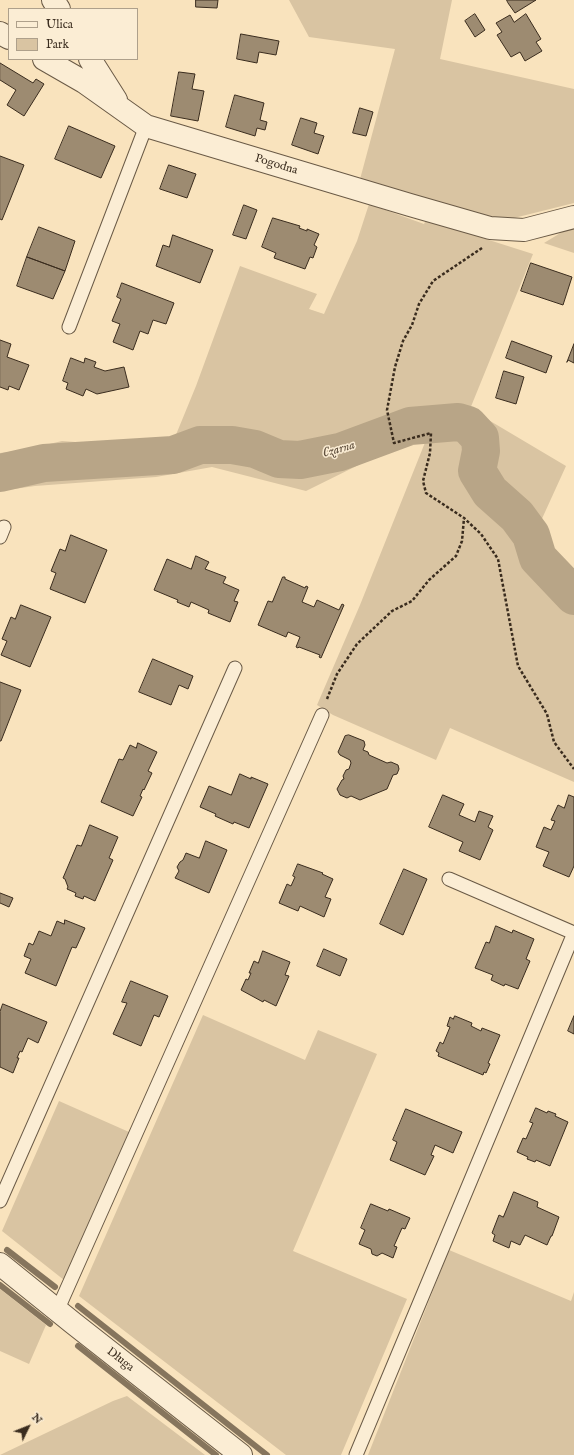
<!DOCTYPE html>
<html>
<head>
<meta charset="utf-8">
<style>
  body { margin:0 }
  #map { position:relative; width:574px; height:1455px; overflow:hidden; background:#f9e3bd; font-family:"IM FELL English",serif }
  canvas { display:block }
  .legend { position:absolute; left:8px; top:8px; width:130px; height:52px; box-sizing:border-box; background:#fbedd4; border:1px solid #aea08b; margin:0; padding:5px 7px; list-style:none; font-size:12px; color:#3a2c1e }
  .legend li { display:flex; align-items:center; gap:8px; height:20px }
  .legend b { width:20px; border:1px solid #aea08b }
  .north { position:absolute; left:8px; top:1407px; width:40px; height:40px; -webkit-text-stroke:3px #fbedd4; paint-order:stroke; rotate:47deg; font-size:11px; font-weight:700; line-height:16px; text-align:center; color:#3a2c1e }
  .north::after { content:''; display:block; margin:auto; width:14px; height:18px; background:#3a2c1e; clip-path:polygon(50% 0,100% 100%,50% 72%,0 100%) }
</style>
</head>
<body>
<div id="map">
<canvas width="574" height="1455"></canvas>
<ul class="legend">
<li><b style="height:5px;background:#fbedd4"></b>Ulica</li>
<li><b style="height:11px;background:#d9c4a2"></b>Park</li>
</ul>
<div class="north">N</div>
</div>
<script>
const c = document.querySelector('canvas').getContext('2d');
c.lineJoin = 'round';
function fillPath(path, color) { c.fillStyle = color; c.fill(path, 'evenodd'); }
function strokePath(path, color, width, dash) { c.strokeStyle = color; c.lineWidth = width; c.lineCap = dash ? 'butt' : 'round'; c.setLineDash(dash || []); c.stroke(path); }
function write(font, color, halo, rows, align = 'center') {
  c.font = font + ' "IM FELL English",serif'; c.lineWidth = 3; c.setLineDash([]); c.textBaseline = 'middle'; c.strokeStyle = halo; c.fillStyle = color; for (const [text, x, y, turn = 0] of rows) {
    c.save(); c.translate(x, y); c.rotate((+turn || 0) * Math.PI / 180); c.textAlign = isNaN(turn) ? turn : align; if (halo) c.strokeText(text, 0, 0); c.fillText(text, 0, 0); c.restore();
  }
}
fillPath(new Path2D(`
  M289,0H452L440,59L574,89V203L506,220L359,183L395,49L309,37Z
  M369,204L424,224L426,220L533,254L470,409L566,466L535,534L574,582V782L450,728L436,760L333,715L317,705L360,605L428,435L405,442L306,491L212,467L156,477L35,486L0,491V453L24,450L62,441L114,445L173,442L196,386L240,266L317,294L309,309L324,314L357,241Z
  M574,227V253L544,243L567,229Z
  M203,1015L305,1060L318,1030L377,1054L293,1251L407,1299L341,1455H286L79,1296Z
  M59,1101L129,1132L64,1280L2,1231Z
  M449,1250L571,1301L574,1292V1455H368Z
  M0,1289L46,1325L29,1364L0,1351Z
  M127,1396L205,1455H0L113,1401Z`), '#d9c4a2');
strokePath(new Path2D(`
  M7,1250L55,1287
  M0,1285L50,1324
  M78,1306L267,1455
  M78,1346L216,1455`), '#86755d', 6);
strokePath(new Path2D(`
  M0,473L44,463L173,455L200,445H232L255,449L279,459L300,460L340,452L410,426L458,422L468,425L480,438L481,451L477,471L490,492L517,516L531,535L538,558L574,596`), '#b8a587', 38);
const building = new Path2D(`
  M196,0H218L217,8L196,7Z
  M507,0H536L515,13L508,3Z
  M475,14L485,30L475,37L465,21Z
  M526,14L541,39L536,42L542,51L525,61L520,52L511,57L497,35L502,32L496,23L510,15L514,22Z
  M241,34L279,41L276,55L259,52L257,63L237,59Z
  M0,63L33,83L36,79L44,84L24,116L7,105L16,90L0,80Z
  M179,72L195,74L192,89L204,91L198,121L171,116Z
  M235,95L264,103L260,120L267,122L265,130L257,128L255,136L226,127Z
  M360,108L373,112L366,136L353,133Z
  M301,118L317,123L314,133L324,136L318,154L292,145Z
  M69,126L115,146L101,178L55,159Z
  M0,156L24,165L2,220L0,219Z
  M169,165L196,174L187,198L160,189Z
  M244,205L257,210L246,239L233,235Z
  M273,218L300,226L299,228L307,231V229L319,234L314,245L317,247L313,258L310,257L305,269L274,258L276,253L262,247Z
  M39,227L75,241L65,271L27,257Z
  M173,235L213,250L200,283L156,266L163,245L169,247Z
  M27,257L65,271L53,299L17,286Z
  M531,263L572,277L563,305L521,291Z
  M122,283L174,303L166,324L153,320L148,334L140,331L133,350L113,342L120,324L112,321L121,299L117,297Z
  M0,340L11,344L7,357L29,365L19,390L9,386L8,390L0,387Z
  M512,341L552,356L546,373L506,358Z
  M574,344V363L568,360L567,362Z
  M71,358L84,363L85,358L96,362L94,367L105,371L124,367L129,387L97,394L86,389L83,396L66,389L68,383L63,381Z
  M504,371L524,377L516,404L496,398Z
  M71,535L107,550L85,603L50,589L56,573L51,571L60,549L65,551Z
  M196,556L209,562L205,569L226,577L223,583L239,590L234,601L238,602L230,622L208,613L209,610L191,602L189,607L177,602L178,600L154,590L167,559L191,569Z
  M283,577H285V579L305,588L306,586L308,587L302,602L314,607L317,600L339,610L342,604L344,605L321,658L319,657L320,655L299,647L298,648L296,647L300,637L288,632L286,637L258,625L268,601L272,602Z
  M21,605L51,617L30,667L1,655L7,641L2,639L11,617L15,619Z
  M153,659L193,676L188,689L179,685L171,705L139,692Z
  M0,682L21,690L1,741H0Z
  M349,735L364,741L365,745L363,750L368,752L369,755L387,763L391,762L398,765L399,769L397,774L393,775L387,789L360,800L351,796L347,798L340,795L337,789L342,780L344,779L343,776L346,770L349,769L351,763L350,760L340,755L338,752L345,736Z
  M138,743L157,752L148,771L152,773L144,790L143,789L140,796L142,797L133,816L101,802L119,759L123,760L130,745L136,748Z
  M240,774L251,779V777L268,784L249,828L234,822L233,824L215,816L216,814L200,807L209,786L231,795Z
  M443,795L464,804L459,815L475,822L479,811L493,816L488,827L493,830L480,860L459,851L463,842L429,827Z
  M569,795L574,797V866L569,877L543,866L549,852L536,847L544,827L551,830L555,821L551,820L558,805L564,808Z
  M90,825L118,837L109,858L113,860L95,901L84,896L83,899L75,896L76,893L67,889L68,887L65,879L63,878L77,845L81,846Z
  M206,841L227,850L209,893L175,878L179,871L177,867L180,862L183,860L186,853L199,858Z
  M298,864L323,873L322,874L333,879L325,897L331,899L324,917L300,906L298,911L279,903L287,884L291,886L295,877L293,876Z
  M404,869L427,879L403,935L380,924Z
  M0,893L13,898L9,907L0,903Z
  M65,920L85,928L76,948L72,947L56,986L25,973L31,959L24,956L29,943L33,945L39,931L51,936L57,921L64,924Z
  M496,926L512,933L513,930L534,939L526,959L530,961L518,989L505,984L504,986L491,980L493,975L475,968L486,942L489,943Z
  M324,949L347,959L340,976L317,966Z
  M263,951L290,962L285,975L289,976L276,1006L264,1000L263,1002L241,990L246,979L248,980L251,973H249L254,961L258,963Z
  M131,981L168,996L159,1017L154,1015L141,1046L113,1034L127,1003L122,1002Z
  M3,1004L47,1022L38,1043L28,1038L22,1052L20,1051L17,1058H19L13,1073L0,1067V1012Z
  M455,1016L472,1023L471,1026L481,1031L482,1028L500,1035L488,1063L490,1064L486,1073L484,1072L483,1075L438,1056L439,1053L436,1051L440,1042L443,1044L450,1027L447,1026L450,1017L453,1019Z
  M574,1016V1034L568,1031Z
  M536,1108L547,1113L548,1111L556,1114L555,1116L568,1122L550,1166L536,1160L535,1162L527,1159L528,1157L517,1152L523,1138L526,1139L533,1123L530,1122Z
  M406,1109L462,1132L453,1153L435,1145L431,1155L434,1156L425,1175L390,1160L397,1142L393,1140Z
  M514,1192L538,1202L537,1207L559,1217L552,1236H551L547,1245L525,1235L520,1245L511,1241L509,1248L493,1241L495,1235L492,1233L499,1215L503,1217Z
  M371,1204L388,1211L389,1209L410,1218L405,1229L402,1228L394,1246L397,1247L393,1258L382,1253L377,1256L372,1254L371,1249L359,1244L365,1230L361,1228Z`);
fillPath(building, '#9d8b71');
strokePath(building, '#3a2c1e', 1);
const lane = new Path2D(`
  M69,327L146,126
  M0,537L4,527
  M449,879L574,933
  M0,1201L235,668
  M57,1311L322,715
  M356,1455L574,933`);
const street = new Path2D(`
  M53,0L59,9
  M0,33L9,38
  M44,59L84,82L146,126L410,205L490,228L524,230L574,217
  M90,59L116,100
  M0,1264L73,1323L241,1455`);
strokePath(lane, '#6a5a46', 15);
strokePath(street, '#6a5a46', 24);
strokePath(new Path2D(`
  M482,248L433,281L419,304L412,325L403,341L395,367L387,410L394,443L431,433L430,453L423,481L426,493L464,518L481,534L498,559L518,666L547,714L554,742L574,769
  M327,699L337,674L357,644L392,611L412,601L429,580L456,556L462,541L464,518`), '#3a2c1e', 2.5, [3, 2]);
strokePath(lane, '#fbedd4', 13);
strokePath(street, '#fbedd4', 22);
write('12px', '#3a2c1e', '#fbedd4', [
  ["Pogodna",276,165,17],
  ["Długa",120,1360,38]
]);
write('italic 13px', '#60503e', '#fbedd4', [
  ["Czarna",339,450,-16]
]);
</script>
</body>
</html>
